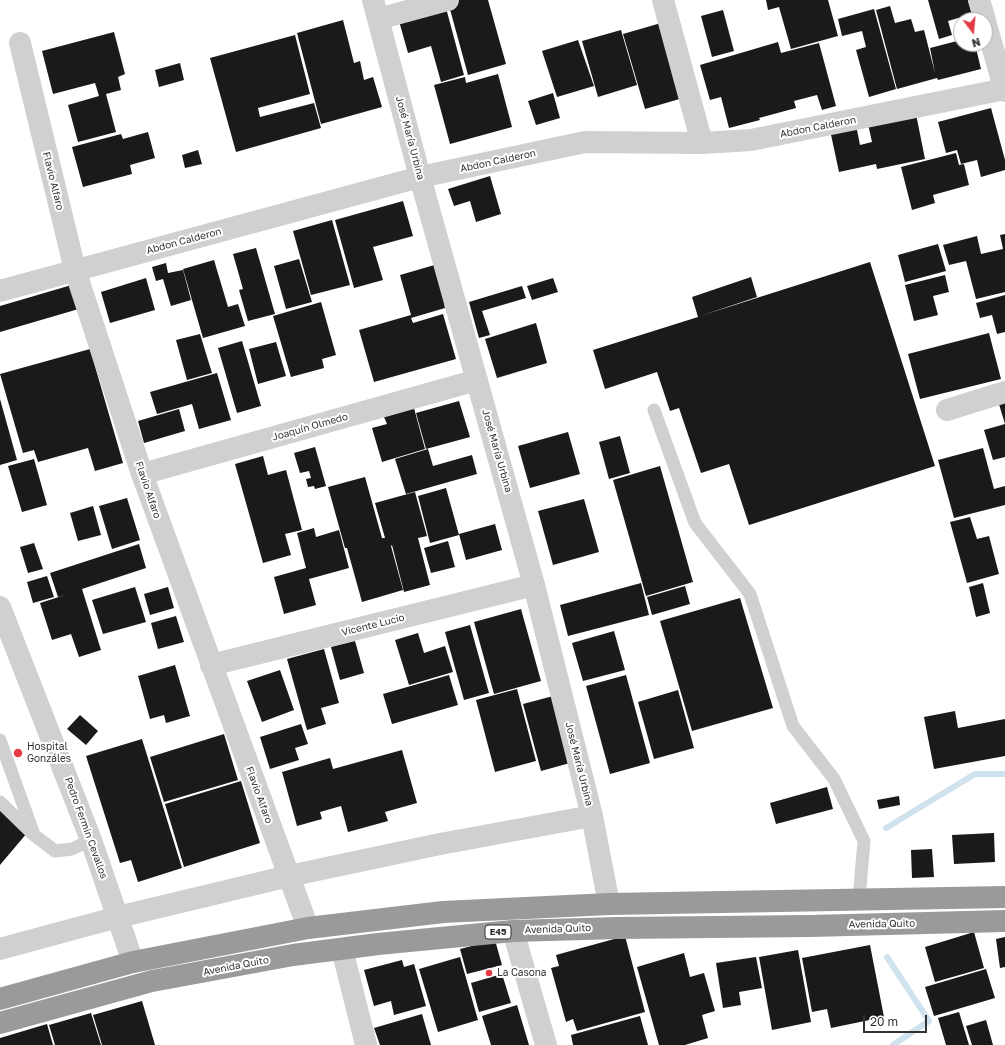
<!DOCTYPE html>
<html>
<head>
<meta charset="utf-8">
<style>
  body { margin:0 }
  #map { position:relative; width:1005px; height:1045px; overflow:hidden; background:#fff; font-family:"Golos Text",sans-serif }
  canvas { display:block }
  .north { position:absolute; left:953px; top:12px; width:40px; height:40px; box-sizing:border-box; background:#fff; border:1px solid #adadad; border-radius:50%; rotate:164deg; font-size:11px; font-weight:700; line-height:16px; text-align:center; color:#333 }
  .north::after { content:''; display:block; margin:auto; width:14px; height:18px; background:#e63946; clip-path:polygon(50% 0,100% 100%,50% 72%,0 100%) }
  .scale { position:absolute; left:863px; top:1015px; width:64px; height:18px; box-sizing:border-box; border:2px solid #333; border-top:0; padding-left:5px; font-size:12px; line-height:14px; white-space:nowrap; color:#333; -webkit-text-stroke:3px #fff; paint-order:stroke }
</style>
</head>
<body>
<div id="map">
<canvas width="1005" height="1045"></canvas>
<div class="north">N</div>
<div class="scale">20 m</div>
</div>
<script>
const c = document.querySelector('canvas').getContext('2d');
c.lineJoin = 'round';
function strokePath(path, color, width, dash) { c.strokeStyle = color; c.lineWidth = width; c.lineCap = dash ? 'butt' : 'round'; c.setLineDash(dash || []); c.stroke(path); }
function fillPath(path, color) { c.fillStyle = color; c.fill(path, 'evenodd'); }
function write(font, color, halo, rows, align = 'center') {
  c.font = font + ' "Golos Text",sans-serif'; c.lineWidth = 4; c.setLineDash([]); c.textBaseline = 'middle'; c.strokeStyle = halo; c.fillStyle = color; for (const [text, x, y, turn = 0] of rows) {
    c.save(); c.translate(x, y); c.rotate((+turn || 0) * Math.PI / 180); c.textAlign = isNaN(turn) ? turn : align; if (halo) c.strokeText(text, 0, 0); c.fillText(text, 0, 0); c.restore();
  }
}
strokePath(new Path2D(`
  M886,828L975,774H1005
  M887,957L929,1021L893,1045`), '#cfe2ee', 6);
fillPath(new Path2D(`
  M455,0H488L506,64L468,75L448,2Z
  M766,0H828L838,36L791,49L779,7L768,10Z
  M928,0H968L972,14L948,21L952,35L939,39Z
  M890,6L895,23L911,19L915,32L924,30L935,73L930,48L961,40V44H975L981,69L938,80L937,78L897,89L876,10Z
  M446,8L464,75L441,82L431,46L408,53L399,21Z
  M874,9L896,89L869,97L856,50L866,47L862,31L842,36L838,19Z
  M723,10L734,51L712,57L701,16Z
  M343,20L354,63L360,61L364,80L373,77L382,107L321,124L297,33Z
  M661,23L683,98L645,109L623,34Z
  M621,30L637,85L598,97L582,41Z
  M114,32L125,74L118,77L121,90L106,94L116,132L78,142L68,105L99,96L95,83L53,94L42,51Z
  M295,35L310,94L258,108L260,117L314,103L321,128L236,152L210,58Z
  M578,40L594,86L557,97L542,51Z
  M778,42L781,53L819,43L836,106L822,110L817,95L794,101L796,108L759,118L760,120L729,128L721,97L710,100L700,65Z
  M180,63L184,80L159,87L155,70Z
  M498,74L512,127L450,144L434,85L465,77L466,83Z
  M553,93L560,118L536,125L528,101Z
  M991,108L1005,160V170L981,177L977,160L961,164L957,150L946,153L938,122Z
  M916,114L925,159L877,169L876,164L839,172L830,130L856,125L860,145L872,142L868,124Z
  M148,132L155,158L130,165L132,174L83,187L72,147L121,134L123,139Z
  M198,150L202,164L185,168L182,155Z
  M956,153L959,165L964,164L969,185L933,195L935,203L912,210L901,167Z
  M490,176L501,214L476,222L470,201L454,206L448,189Z
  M403,201L413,236L373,247L383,280L354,288L335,220Z
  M332,220L350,285L311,295L293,231Z
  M1005,234V292L976,299L966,261L949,265L943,245L977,236L981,254L1003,249L1000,235Z
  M938,244L946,271L905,282L898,255Z
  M256,248L275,314L248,321L239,290L243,289L233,254Z
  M299,259L312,302L286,309L274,266Z
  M214,260L228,307L238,304L245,326L203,338L183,269Z
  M870,262L935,466L749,525L729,464L701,473L679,408L670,411L657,372L605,389L593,350L698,317L692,297L751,277L757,297L700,316Z
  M166,263L168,273L183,270L191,300L171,306L163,279L156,281L152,267Z
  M438,264L445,308L411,318L413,323L443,314L456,359L374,382L359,330L411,315L400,275Z
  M945,275L949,292L933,296L938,315L914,321L905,285Z
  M146,278L155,310L110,323L101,292Z
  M553,278L558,292L532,300L527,286Z
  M75,284L82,308L0,332V306Z
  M522,286L526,298L482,311L490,335L479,338L469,302Z
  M1005,295V332L997,334L992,315L980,318L976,303Z
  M321,302L336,355L322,359L324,368L291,377L273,316Z
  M536,323L547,363L497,378L485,339Z
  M989,333L1001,379L920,399L908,354Z
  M200,334L212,373L187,380L176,340Z
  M242,341L261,406L237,413L218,348Z
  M276,342L286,376L258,384L249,349Z
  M90,349L123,463L95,471L88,448L38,462L34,450L23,453L0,374Z
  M217,373L231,420L199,429L192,404L157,414L150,392Z
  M0,399L17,460L0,465Z
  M1005,399V457L993,460L984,430L1005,424L998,401Z
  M459,401L470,437L426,449L416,413Z
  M414,408L425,449L382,462L372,428L387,424L384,417Z
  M179,409L185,431L144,443L138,421Z
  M568,432L580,474L530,488L518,446Z
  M620,436L630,473L609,479L599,442Z
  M315,447L326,486L315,489L314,486L308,487L306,479L311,478L309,471L300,473L294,453Z
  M983,448L994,489L1005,486V505L954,518L938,460Z
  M428,449L433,466L472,455L477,474L406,494L395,459Z
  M263,456L268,475L286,470L302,530L285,534L291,555L263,563L235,464Z
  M34,459L47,505L22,512L8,466Z
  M660,466L693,582L646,596L613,480Z
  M365,477L382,538H385L375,503L415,492L427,536L418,538L430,585L404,592L392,545L391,546L403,590L362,602L347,548H345L328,487Z
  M446,488L459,535L430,543L418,496Z
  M127,498L140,540L112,549L99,506Z
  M584,499L599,552L553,565L538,511Z
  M93,506L101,535L78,541L70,513Z
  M970,517L977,539L989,536L999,574L967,583L950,522Z
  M495,524L502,550L466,560L459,534Z
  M314,528L316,537L339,530L349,568L309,579L316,605L284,614L274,577L306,568L297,533Z
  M448,541L455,567L431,573L424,548Z
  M34,543L43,569L28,573L20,547Z
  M139,544L146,568L82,589L101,650L79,657L71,634L52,640L40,603L68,594L58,597L50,573Z
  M47,576L54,597L33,603L27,582Z
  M641,583L649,615L568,636L560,605Z
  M983,583L990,613L976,617L969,587Z
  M685,586L690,604L652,615L647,597Z
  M135,587L146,622L103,634L92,600Z
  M168,587L174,608L150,615L144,594Z
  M740,598L773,708L692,731L660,621Z
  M521,609L541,681L494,694L474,622Z
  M176,616L184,642L158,649L151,623Z
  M470,625L489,693L464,700L445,632Z
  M614,631L625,670L583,681L572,643Z
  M418,633L424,653L445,646L453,672L409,685L395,640Z
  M355,641L364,673L340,680L331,647Z
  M324,649L339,703L321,708L326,724L307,730L287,659Z
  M175,665L190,716L166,723L164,715L150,719L138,676Z
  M280,670L294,710L262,722L247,681Z
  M449,675L458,705L392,724L383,694Z
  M626,675L650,763L610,774L586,686Z
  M517,689L536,761L495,772L476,700Z
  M678,690L694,748L654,759L638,702Z
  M557,695L570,763L541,771L523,704Z
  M955,711L958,728L1005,719V756L934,769L924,717Z
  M80,715L98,731L86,745L67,729Z
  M301,724L308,744L295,748L299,760L270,769L260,737Z
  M224,734L238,780L164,802L150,757Z
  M142,739L182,868L138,882L131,860L120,863L86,756Z
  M402,750L417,803L385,812L388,821L348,832L341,806L320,812L322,819L297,826L282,772L330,758L333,769Z
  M241,781L260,843L184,867L165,804Z
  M827,787L833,809L776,824L770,803Z
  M899,796L900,805L879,809L877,800Z
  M0,807L27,833L0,865Z
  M994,833L995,862L954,864L952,835Z
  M932,849L934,877L912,878L911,850Z
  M974,932L984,968L935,982L925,947Z
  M625,936L645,1012L577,1031L573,1019L566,1022L551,968L559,966L556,955Z
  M1005,937V967L1000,968L996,939Z
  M495,940L502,965L467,974L460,949Z
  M870,945L884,1017L831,1028L827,1009L812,1012L802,958Z
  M798,950L811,1022L772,1030L759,957Z
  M684,953L690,977L704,973L715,1011L702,1015L708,1038L685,1045H659L637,967Z
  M460,957L478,1020L438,1032L419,969Z
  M756,957L762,988L739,992L741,1005L723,1008L716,963Z
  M402,960L404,967L414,964L426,1006L394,1015L391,1001L374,1006L364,970Z
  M986,969L995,998L934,1016L925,987Z
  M502,974L511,1003L479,1012L471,983Z
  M142,1001L155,1045H102L93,1015Z
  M517,1005L529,1045H491L482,1016Z
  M959,1012L969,1045H946L938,1018Z
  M91,1013L101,1045H55L49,1025Z
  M422,1014L431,1045H380L374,1028Z
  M640,1016L648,1045H573L571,1035Z
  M986,1020L993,1045H972L966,1026Z
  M47,1024L53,1045H0V1038Z`), '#1a1a1a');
strokePath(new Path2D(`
  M654,410L695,523L750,594L793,726L834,779L864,841L859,899
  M0,740L33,832
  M0,802L34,835L55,851L72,849L91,840`), '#d0d0d0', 13);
strokePath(new Path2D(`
  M373,0L420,177L534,585L592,816L609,904
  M663,0L702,143
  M979,0L985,20
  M378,19L448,0
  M985,21L1005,91
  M20,43L75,270L142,474L308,928
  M0,291L420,177L585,142L702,143L751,140L1005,89
  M947,410L1005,392
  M142,474L477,380
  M0,607L91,840L133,962
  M211,665L534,585
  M513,931L546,1045
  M0,949L118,917L289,876L440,844L592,816
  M342,949L366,1045`), '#d0d0d0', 22);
strokePath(new Path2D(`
  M0,999L133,962L308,928L443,912L609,904L1005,897
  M0,1023L152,981L293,955L378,944L513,931L618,928L810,926L1005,921`), '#9a9a9a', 22);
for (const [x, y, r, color] of [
  [18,753,5,"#e63946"],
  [489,973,4,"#e63946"]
]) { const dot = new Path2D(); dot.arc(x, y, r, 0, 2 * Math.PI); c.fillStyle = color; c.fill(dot); strokePath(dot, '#fff', 1.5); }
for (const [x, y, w] of [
  [498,932,26]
]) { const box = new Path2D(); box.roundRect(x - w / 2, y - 7, w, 14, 3); c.fillStyle = '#fff'; c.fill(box); strokePath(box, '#333', 1); }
write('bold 9px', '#333', null, [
  ["E45",498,932]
]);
write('10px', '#333', '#fff', [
  ["Abdon Calderon",818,127,-11],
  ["José María Urbina",410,138,75],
  ["Abdon Calderon",498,161,-12],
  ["Flavio Alfaro",53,181,76],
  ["Abdon Calderon",184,241,-15],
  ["Joaquín Olmedo",310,427,-16],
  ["José María Urbina",497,451,74],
  ["Flavio Alfaro",148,490,71],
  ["Vicente Lucio",373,625,-14],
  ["José María Urbina",579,764,76],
  ["Flavio Alfaro",259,795,70],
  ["Pedro Fermin Cevallos",86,828,70],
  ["Avenida Quito",882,924,-1],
  ["Avenida Quito",558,929,-2],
  ["Avenida Quito",236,966,-11]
]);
write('10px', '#333', '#fff', [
  ["Hospital",27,747],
  ["Gonzáles",27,759],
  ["La Casona",497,973]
], 'left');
</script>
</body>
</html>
